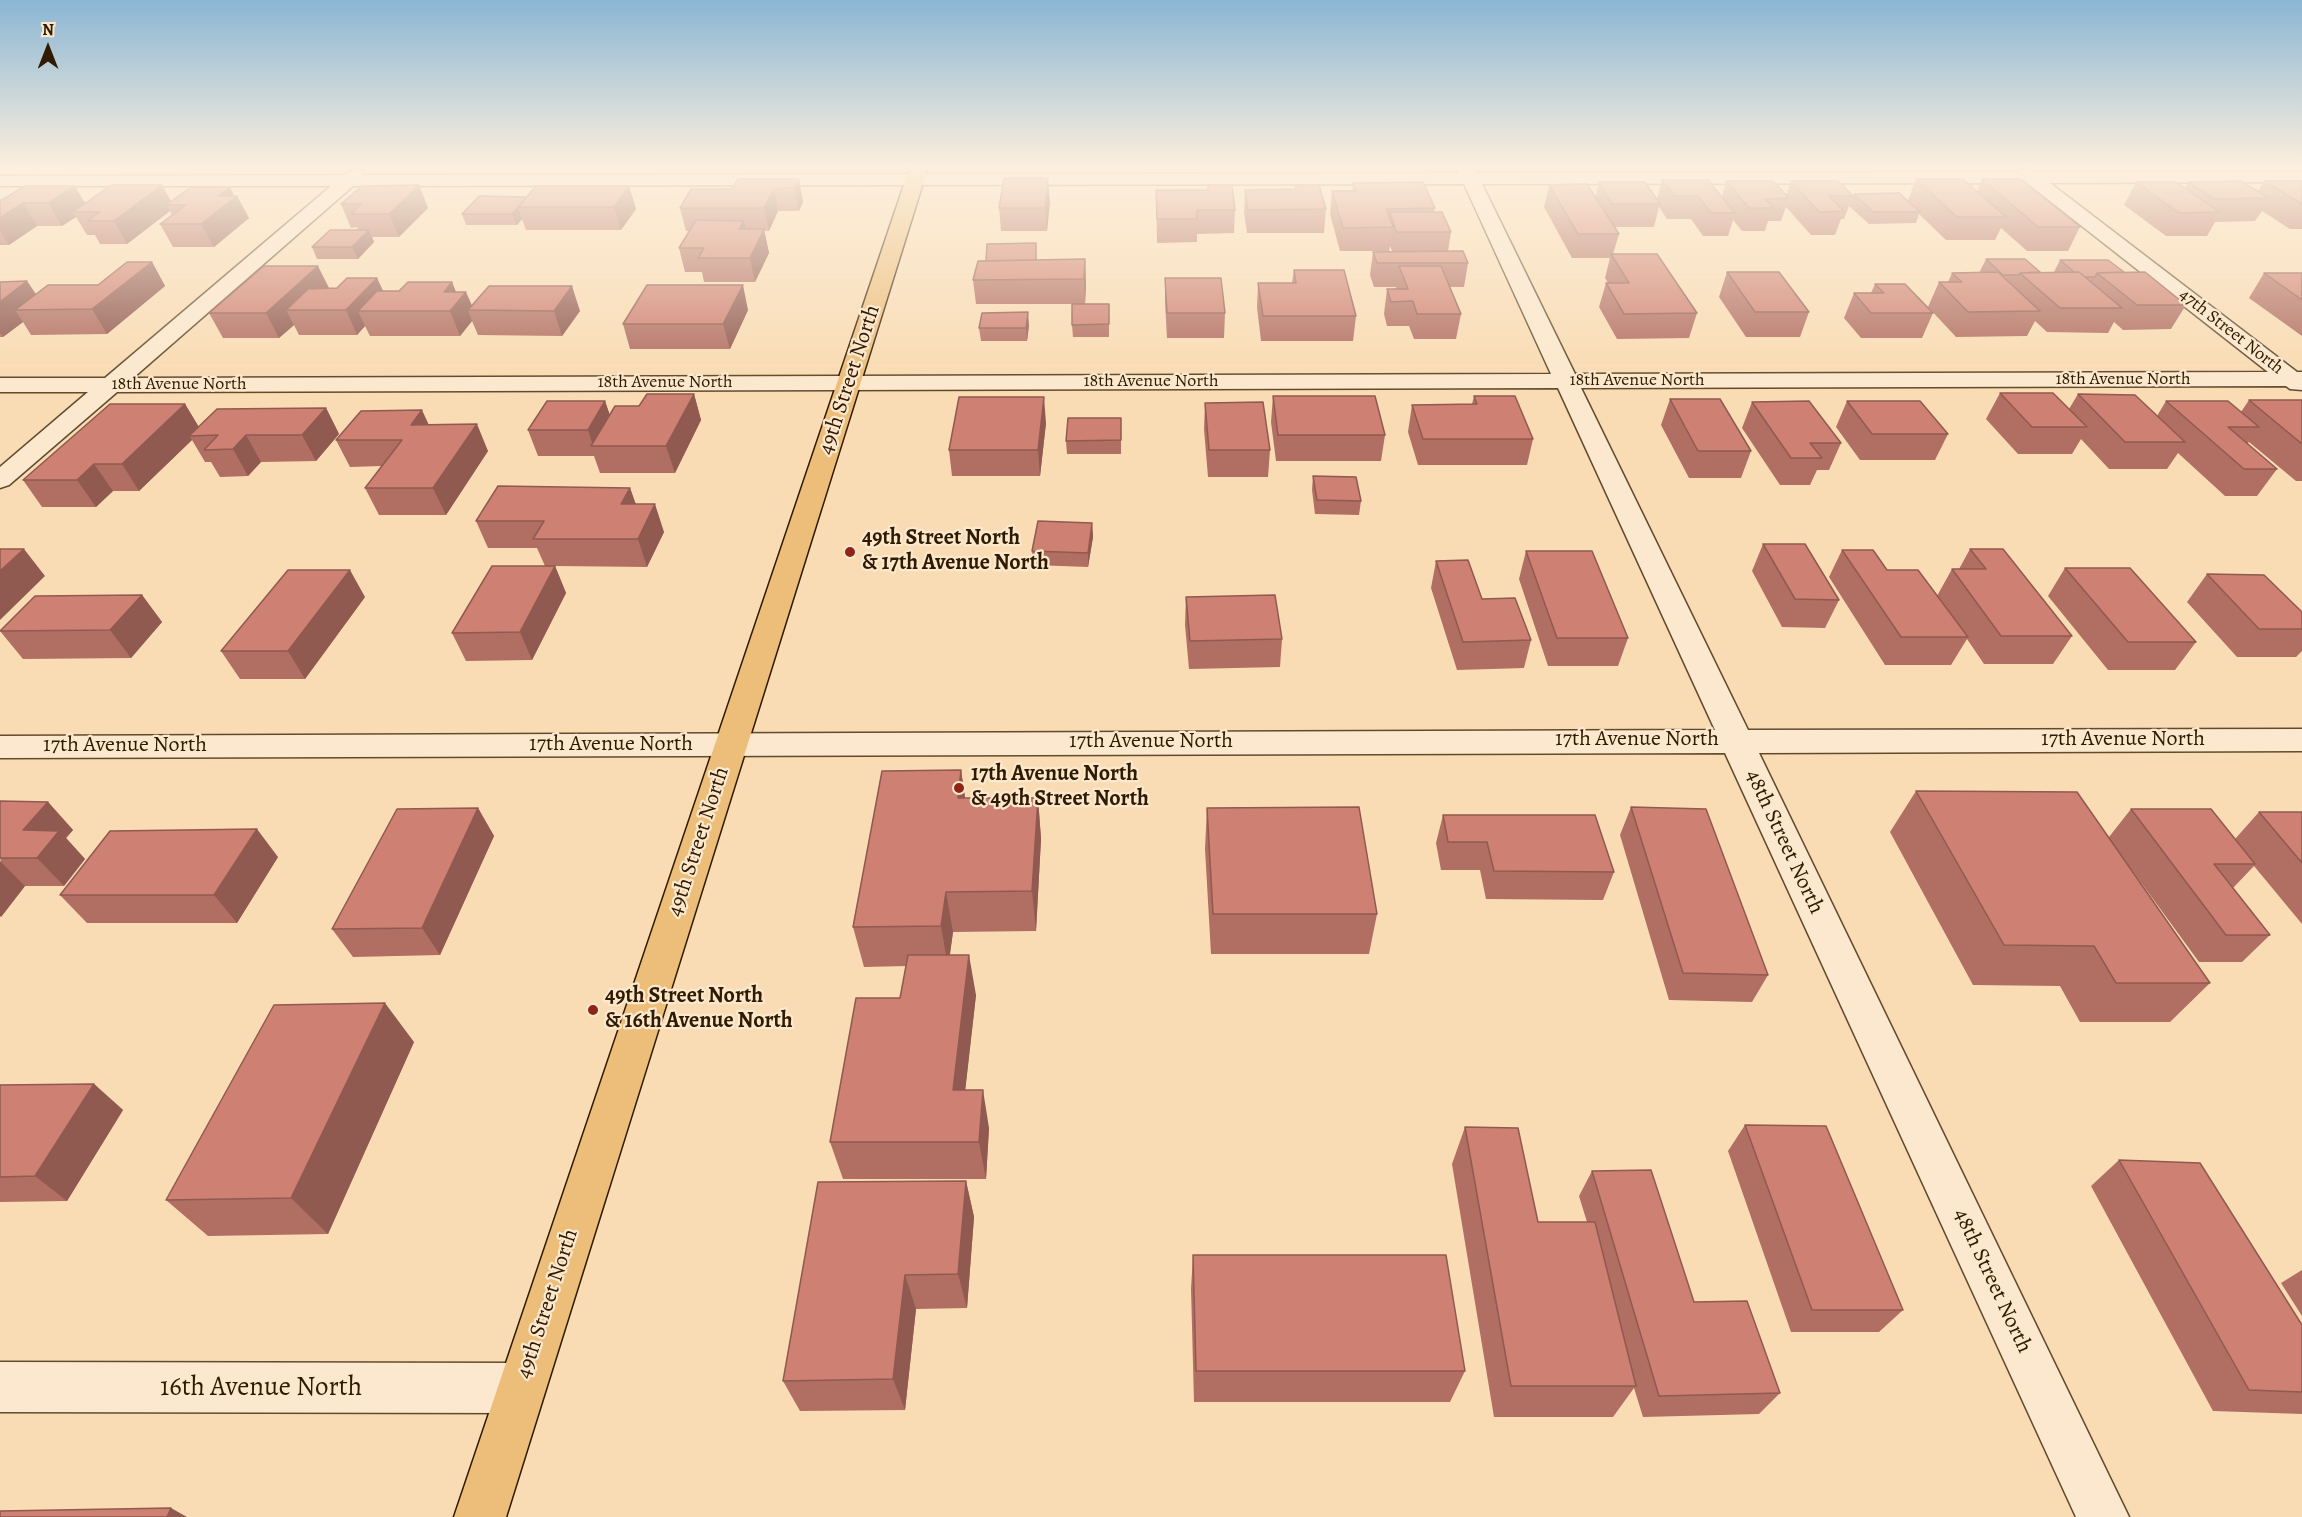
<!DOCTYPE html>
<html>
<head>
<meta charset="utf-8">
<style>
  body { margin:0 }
  #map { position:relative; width:2302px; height:1517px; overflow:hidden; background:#f9dcb4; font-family:Alegreya,serif }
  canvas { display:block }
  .north { position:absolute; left:18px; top:18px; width:60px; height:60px; -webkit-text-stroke:4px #fbe8ce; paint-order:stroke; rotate:0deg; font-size:16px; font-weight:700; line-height:24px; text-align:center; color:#301b00 }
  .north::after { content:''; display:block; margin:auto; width:21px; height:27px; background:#301b00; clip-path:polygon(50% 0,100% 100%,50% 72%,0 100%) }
</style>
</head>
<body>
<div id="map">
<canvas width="2302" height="1517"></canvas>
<div class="north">N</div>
</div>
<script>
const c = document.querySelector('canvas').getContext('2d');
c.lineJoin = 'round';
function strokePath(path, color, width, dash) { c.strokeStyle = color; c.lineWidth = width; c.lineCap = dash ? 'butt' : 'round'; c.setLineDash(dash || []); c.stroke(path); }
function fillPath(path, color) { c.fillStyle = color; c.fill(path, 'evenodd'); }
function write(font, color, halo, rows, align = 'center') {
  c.font = font + ' Alegreya,serif'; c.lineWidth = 4.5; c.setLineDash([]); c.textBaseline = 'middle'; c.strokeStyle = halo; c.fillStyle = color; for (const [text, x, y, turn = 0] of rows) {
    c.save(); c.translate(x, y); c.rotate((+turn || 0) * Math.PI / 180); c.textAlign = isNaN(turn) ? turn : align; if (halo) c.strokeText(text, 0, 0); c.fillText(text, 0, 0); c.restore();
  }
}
const minor = new Path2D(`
  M1456,167H1474L1477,173L2018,172L2026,168L2036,172H2302V182L2050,183L2297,372H2302V390L2290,389L2286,386L1581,388L1748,730L2302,729V751L1759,753L2129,1517H2076L1725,753L0,758V736L1715,730L1558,388L117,392L9,485L0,488V467L88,392H0V378H105L331,186H0V176L344,175L356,169L362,170L364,175L1459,173ZM2027,183L2268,372L1575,374L1482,184ZM1464,184L1551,374L133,378L353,186Z
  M0,1362L521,1363L538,1371L546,1388L538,1405L521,1413L0,1412Z`);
const major = new Path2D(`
  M910,167H928L506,1517H454Z`);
strokePath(minor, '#624b2d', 3);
strokePath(major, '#301b00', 3);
fillPath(minor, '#fbe8ce');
fillPath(major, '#ecbe7a');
fillPath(new Path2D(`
  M799,179L803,202L799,211H778L769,231H764L769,253L755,282H704L702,272H685L679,248L689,231H686L680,208Z
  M1916,179L1977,192L1982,179L2080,227L2068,251H2027L2001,228L1995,240H1946L1919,214L1916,223L1869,224L1849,206L1854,194L1908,200Z
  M1662,180L1722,196L1726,181L1786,195L1791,181L1853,196L1844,219H1841L1835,235H1811L1786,207L1781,221H1768L1765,231H1742L1733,220L1728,236H1703L1691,219H1667L1659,207L1654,227H1614L1619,234L1613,254L1697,313L1689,338L1617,339L1599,307L1606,283H1608L1605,278L1610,258H1572L1544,207L1549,185L1595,198L1599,182L1657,199Z
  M2264,181H2302V229H2290L2262,211L2255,221L2215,222L2207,236H2166L2124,205L2136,182L2184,188L2188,182L2258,191Z
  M1353,183L1435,208L1434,212L1451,232L1448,251L1468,263L1464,287H1450L1461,314L1456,339H1414L1409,326H1387L1384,314L1387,289H1396V287H1374L1370,275L1373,252L1392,251L1390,246L1389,251H1340L1330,214L1332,191H1352Z
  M162,185L171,201L230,187L234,196H237L249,218L214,247H173L160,224L172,215L170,211L127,244H100L95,235H87L76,217L62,226H37L9,245H0V198L2,200L85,203Z
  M419,185L428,208L399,237H372L374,242L358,259H317L312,247L358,230L357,227L351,228L341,204Z
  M1208,185L1235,210L1234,233L1197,234V242L1157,243L1156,190H1207Z
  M1295,185L1326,209L1324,233H1247L1244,213L1245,190L1295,189Z
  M629,186L636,209L621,230H526L522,219L517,225H466L462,214Z
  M1050,201L1047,231H1001L999,208Z
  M1085,259L1086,284L1085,304H976L973,280L1037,260Z
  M1986,259L2040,272H2054L2060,260L2124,272L2186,305L2171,329L2123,330L2114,322L2108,333L2047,332L2035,321L2027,336L1956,337L1928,307L1939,282H1948L1952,273H1981L1980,271Z
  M152,262L165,286L107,334L31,335L23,322L3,337H0V282L27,281L36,294L98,285Z
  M1294,270L1356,316L1353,341H1261L1257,307L1258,283H1292Z
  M1727,272L1809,312L1800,337H1746L1719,297Z
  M2264,273H2302V336L2249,298Z
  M377,278L383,291H399L452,282L456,292L472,306L580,311L562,336L478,335L472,321L460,336H370L365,326L357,335H299L294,325L279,338H223L209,313L329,288H337Z
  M1165,278L1225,313L1224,338H1167L1165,302Z
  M1875,284L1933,313L1922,338H1861L1844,318L1854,293H1871Z
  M1109,304V337H1073L1072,325Z
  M748,310L730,349H630L623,324Z
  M1029,325L1027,341H981L979,328Z
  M2000,393L2069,409L2078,394L2157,416L2166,401L2241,412L2249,400H2302V481H2296L2249,442L2247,444L2277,469L2257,496H2225L2178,453L2167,469H2109L2081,439L2072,454H2018L1986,419Z
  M694,394L701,420L675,473H600L594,456H538L528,430L605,401L610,416L639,406Z
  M1273,396L1385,435L1381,461H1276L1271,422Z
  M1474,396L1533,439L1527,465H1418L1408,432L1412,405L1472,404Z
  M1670,399L1751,451L1741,478H1689L1661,425Z
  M1847,401L1948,434L1935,460H1860L1836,427Z
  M1752,402L1841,443L1829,470H1817L1810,485H1780L1742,428Z
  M1205,403L1270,450L1268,477H1208L1204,429Z
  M185,404L199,427L326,408L339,434L316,461L261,462L248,476L220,477L211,462H205L192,440L139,491H113L96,507H42L23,480Z
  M1121,418V454H1067L1066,441Z
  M1046,423L1040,476H952L949,450Z
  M429,425L488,451L446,515H379L365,488L381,466L350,467L336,440Z
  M1313,476L1361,501L1359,515L1315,514L1312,490Z
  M630,488L636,504L664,532L647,567L555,566L566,593L532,660L466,661L452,633L545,566L537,548H488L476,521Z
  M1092,523L1093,537L1088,567L1033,565L1032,551Z
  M1763,544L1839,600L1825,628L1782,627L1752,571Z
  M1970,549L2072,636L2053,664H1984L1967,639L1951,665H1885L1829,577L1842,550L1887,570L1937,596L1952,569H1959Z
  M1526,551L1628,638L1618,666H1548L1519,579Z
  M1436,561L1531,640L1524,668L1457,670L1431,588Z
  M2065,568L2196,642L2175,670H2108L2048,596Z
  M2207,574L2302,612V651L2296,657H2237L2187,602Z
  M142,595L162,622L131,658L23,659L0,631Z
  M365,597L305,679H240L221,651Z
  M1186,597L1282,639L1280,667L1189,669L1185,625Z
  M961,770L965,798H1038L1041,839L1036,931L953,932L950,955L976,995L965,1090L989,1128L986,1179H843L830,1142L900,998L906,966L864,967L853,927Z
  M1916,791L2109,837L2131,809L2235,839L2259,812H2302V924L2254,866L2233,888L2270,935L2242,962H2199L2118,851L2210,983L2170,1022H2080L2060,986L1973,985L1890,832Z
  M0,801L48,802L73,830L66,838L85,859L64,886H25L1,917Z
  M1631,807L1768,975L1752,1002L1669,1000L1620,835Z
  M478,808L494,836L440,955L353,957L332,929Z
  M1207,808L1377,914L1369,954H1211L1205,849Z
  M1443,815L1614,872L1603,900L1486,899L1480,870H1441L1436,843Z
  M278,857L237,923H87L60,895Z
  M414,1042L328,1234L208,1236L166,1200Z
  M94,1084L123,1110L67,1201L0,1202V1085Z
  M1745,1125L1903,1310L1879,1332H1791L1728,1151Z
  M1465,1127L1538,1222H1587L1579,1196L1592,1171L1694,1302L1780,1393L1759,1414L1643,1417L1634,1388L1613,1417H1494L1452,1164Z
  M2119,1160L2302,1325V1414L2213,1411L2091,1186Z
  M966,1181L974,1217L967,1308L916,1309L905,1410L800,1411L783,1381Z
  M1193,1255L1465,1371L1450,1402H1194L1191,1289Z
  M2302,1270V1316L2281,1283Z`), '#b16e62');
fillPath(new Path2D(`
  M1048,178L1050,201L1047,231L1045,208Z
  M799,179L803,202L799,211L794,188Z
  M162,185L173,205H166L170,211L127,244L114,221Z
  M419,185L428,208L399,237L389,214Z
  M75,186L88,208L73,212L76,217L62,226L48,203Z
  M629,186L636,209L621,230L614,207Z
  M230,187L235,197L237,196L249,218L214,247L201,224L218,196Z
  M774,189L778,211L769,231L764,208Z
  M23,203L37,226L9,245L0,231V218Z
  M518,207L522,219L517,225L512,214Z
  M744,221L749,244L739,229Z
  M764,229L769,253L755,282L750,258Z
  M369,230L374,242L358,259L352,247Z
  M1085,259L1086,284L1085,304L1084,279Z
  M152,262L165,286L107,334L92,309Z
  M318,266L330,290L286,310L294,325L279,338L266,313Z
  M377,278L388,302L358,311L365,326L357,335L346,310Z
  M27,281L43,306L15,310L23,322L3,337L0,333V302Z
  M452,282L459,300L466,292L474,310H468L472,321L460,336L450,311L444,292Z
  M743,285L748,310L730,349L723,324Z
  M572,286L580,311L562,336L554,311Z
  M1028,312L1029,325L1027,341L1026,328Z
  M694,394L701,420L675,473L666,446Z
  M1044,397L1046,423L1040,476L1038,450Z
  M605,401L614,427L593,446L588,430Z
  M185,404L201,431L189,436L192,440L139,491L122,464Z
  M326,408L339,434L316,461L302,435Z
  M422,410L434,436L411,425Z
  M477,424L488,451L446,515L433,488Z
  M246,435L261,462L248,476L233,449Z
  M94,464L113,491L96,507L77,480Z
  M630,488L639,515L621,504Z
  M655,504L664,532L647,567L638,539Z
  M1092,523L1093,537L1088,567V553Z
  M24,549L45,576L0,620V571Z
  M555,566L566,593L532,660L520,632Z
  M350,570L365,597L305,679L288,651Z
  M142,595L162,622L131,658L110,630Z
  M961,770L967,811L958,798Z
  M1038,798L1041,839L1036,931L1032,891Z
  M48,802L73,830L66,838L85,859L64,886L37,858L23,830Z
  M478,808L494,836L440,955L422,928Z
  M257,829L278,857L237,923L214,895Z
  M0,861L25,886L1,917L0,916Z
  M946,892L953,932L948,966L941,926Z
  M969,955L976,995L961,1128L953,1090Z
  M385,1003L414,1042L328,1234L291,1198Z
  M94,1084L123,1110L67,1201L35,1176Z
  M983,1090L989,1128L986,1179L979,1142Z
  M966,1181L974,1217L967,1308L958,1274Z
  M905,1275L916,1309L905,1410L893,1379Z
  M171,1508L187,1517H167Z`), '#905a50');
const building = new Path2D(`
  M1004,178H1048L1045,208H999Z
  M738,179H799L794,188L774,189L764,208H680L691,189H732Z
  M1916,179H1963L2006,217H1957Z
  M1982,179H2021L2080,227H2038Z
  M1662,180H1708L1735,213H1711L1698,196H1674Z
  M1726,181H1773L1789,198L1765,199L1773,208H1749Z
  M1791,181H1838L1853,196H1829L1844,211L1819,212Z
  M2241,181L2269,198L2214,199L2188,182Z
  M2264,181H2302V204Z
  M1423,182L1435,208L1386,209L1393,227L1343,228L1332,191H1356L1353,183Z
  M1599,182H1645L1660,204H1612Z
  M2136,182H2176L2220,212L2179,213Z
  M1587,184L1619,234H1578L1549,185Z
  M111,185H162L114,221H87L100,212H73Z
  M419,185L389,214H351L361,204H341L362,186Z
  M1208,185H1232L1235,210H1197V219H1157L1156,190H1208Z
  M1295,185H1319L1326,209L1248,210L1245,190L1296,189Z
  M25,186H75L48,203H23L0,218V201Z
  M536,186H629L614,207H518Z
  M191,187H230L218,196H237L201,224H160L186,205H166Z
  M1899,193L1920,212H1873L1854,194Z
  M479,196L527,197L512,214H462Z
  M1390,212H1442L1451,232H1396Z
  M696,220L744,221L739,229H764L750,258H698L704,248H679Z
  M330,230H369L352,247H312Z
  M1036,243V260L986,261L987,244Z
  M1463,251L1468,263H1377L1373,252Z
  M1611,254H1657L1697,313L1624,314L1606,283H1629Z
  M1085,259L1084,279L973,280L978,261Z
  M1986,259H2025L2040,272L2020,273L2019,275H2003Z
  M2060,260H2108L2124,272L2097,273L2095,277H2085L2079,272H2074Z
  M127,262H152L92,309L15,310L48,285H98Z
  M264,266H318L266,313H209Z
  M1399,266H1441L1461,314H1417L1413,301L1391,302L1387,289H1408Z
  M1294,270H1344L1356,316H1263L1258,283H1296Z
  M1727,272H1779L1809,312H1755Z
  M1998,272L2040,311L1968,312L1939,282H1962L1952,273Z
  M2079,272L2122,308H2060L2020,273Z
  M2145,272L2186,305H2137L2097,273Z
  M2264,273H2302V300Z
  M347,278H377L346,310H286L308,289L337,288Z
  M1165,278H1221L1225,313H1167Z
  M27,281L0,302V282Z
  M408,282H452L444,292H466L450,311H358L377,291H399Z
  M1875,284H1905L1933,313H1871L1854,293H1884Z
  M647,285H743L723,324H623Z
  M489,286H572L554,311L468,310Z
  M1072,304H1109V324L1072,325Z
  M1028,312L1026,328H979L982,313Z
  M2000,393H2053L2087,427H2032Z
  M647,394H694L666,446H591L615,406H639Z
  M2078,394L2135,395L2185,442H2125Z
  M1273,396H1375L1385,435H1278Z
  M1474,396H1515L1533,439H1423L1412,405L1477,404Z
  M959,397H1044L1038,450H949Z
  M1670,399H1720L1751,451H1698Z
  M2249,400H2302V444Z
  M547,401H605L588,430H528Z
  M1809,401L1841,443H1810L1822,458H1791L1752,402Z
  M1847,401H1920L1948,434H1872Z
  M2166,401H2228L2259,427H2228L2277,469H2244Z
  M1263,402L1270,450H1209L1205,403Z
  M110,404H185L122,464H94L77,480H23Z
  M326,408L302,435H246L233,449L204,450L218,435L189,436L217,409Z
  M422,410L411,425L477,424L433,488H365L402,440H336L361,411Z
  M1068,418H1121V440L1066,441Z
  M1313,476L1356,477L1361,501L1317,500Z
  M498,486L630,488L621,504H655L638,539H533L544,521H476Z
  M1038,521L1092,523L1088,553L1032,551Z
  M1763,544H1805L1839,600L1795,599Z
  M0,549H24L0,571Z
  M1970,549H2003L2072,636H2001L1952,569H1986Z
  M1842,550H1873L1887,570H1918L1968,637H1901Z
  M1526,551H1592L1628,638H1557Z
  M1468,560L1482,599L1515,598L1531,640L1463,642L1436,561Z
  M492,566H555L520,632L452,633Z
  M2065,568H2130L2196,642H2128Z
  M288,570H350L288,651H221Z
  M2207,574L2264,575L2302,612V629H2259Z
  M142,595L110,630L0,631L35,596Z
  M1275,595L1282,639L1190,641L1186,597Z
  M961,770L958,798H1038L1032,891L946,892L941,926L853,927L882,771Z
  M1916,791L2077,792L2210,983H2116L2094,946L2004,945Z
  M0,801L48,802L23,830L59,831L37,858H0Z
  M1359,807L1377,914H1213L1207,808Z
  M1631,807L1706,809L1768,975L1683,973Z
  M478,808L422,928L332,929L397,809Z
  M2131,809H2211L2255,864H2214L2270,935H2226Z
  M2259,812H2302V863Z
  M1443,815H1595L1614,872L1494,871L1487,842H1448Z
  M257,829L214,895H60L110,831Z
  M908,955H969L953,1090H983L979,1142H830L856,998H900Z
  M385,1003L291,1198L166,1200L274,1005Z
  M94,1084L35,1176L0,1177V1085Z
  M1745,1125L1826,1126L1903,1310H1812Z
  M1465,1127L1518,1128L1538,1222H1595L1636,1386H1511Z
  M2119,1160L2200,1163L2302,1325V1392L2249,1390Z
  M1651,1170L1694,1302L1747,1301L1780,1393L1659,1396L1592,1171Z
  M966,1181L958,1274L905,1275L893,1379L783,1381L818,1182Z
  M1193,1255H1446L1465,1371H1196Z
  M171,1508L167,1517H0V1511Z`);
fillPath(building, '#ce8072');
strokePath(building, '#905a50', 1.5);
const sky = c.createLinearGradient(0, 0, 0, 379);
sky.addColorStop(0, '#8bb6d4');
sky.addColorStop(0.44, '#fcefdd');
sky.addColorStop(1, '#fcefdd00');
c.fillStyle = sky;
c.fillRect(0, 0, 2302, 379);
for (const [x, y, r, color] of [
  [850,552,6,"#8f2418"],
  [959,788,6,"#8f2418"],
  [593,1010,6,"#8f2418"]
]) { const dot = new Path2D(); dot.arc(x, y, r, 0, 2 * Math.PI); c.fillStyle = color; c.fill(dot); strokePath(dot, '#fbe8ce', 2); }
write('18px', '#301b00', '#fbe8ce', [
  ["47th Street North",2231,332,38],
  ["18th Avenue North",2123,380],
  ["18th Avenue North",1637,381],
  ["18th Avenue North",1151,382],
  ["18th Avenue North",665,383],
  ["18th Avenue North",179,385]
]);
write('22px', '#301b00', '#fbe8ce', [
  ["49th Street North",850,380,-72],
  ["17th Avenue North",1637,740],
  ["17th Avenue North",2123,740],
  ["17th Avenue North",1151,742],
  ["17th Avenue North",611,745],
  ["17th Avenue North",125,746],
  ["49th Street North",699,842,-72],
  ["48th Street North",1784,842,65],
  ["48th Street North",1992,1281,65],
  ["49th Street North",548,1304,-72]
]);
write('bold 22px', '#301b00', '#fbe8ce', [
  ["49th Street North",862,539],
  ["& 17th Avenue North",862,564],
  ["17th Avenue North",971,775],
  ["& 49th Street North",971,800],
  ["49th Street North",605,997],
  ["& 16th Avenue North",605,1022]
], 'left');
write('27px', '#301b00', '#fbe8ce', [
  ["16th Avenue North",261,1388]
]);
</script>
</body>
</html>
